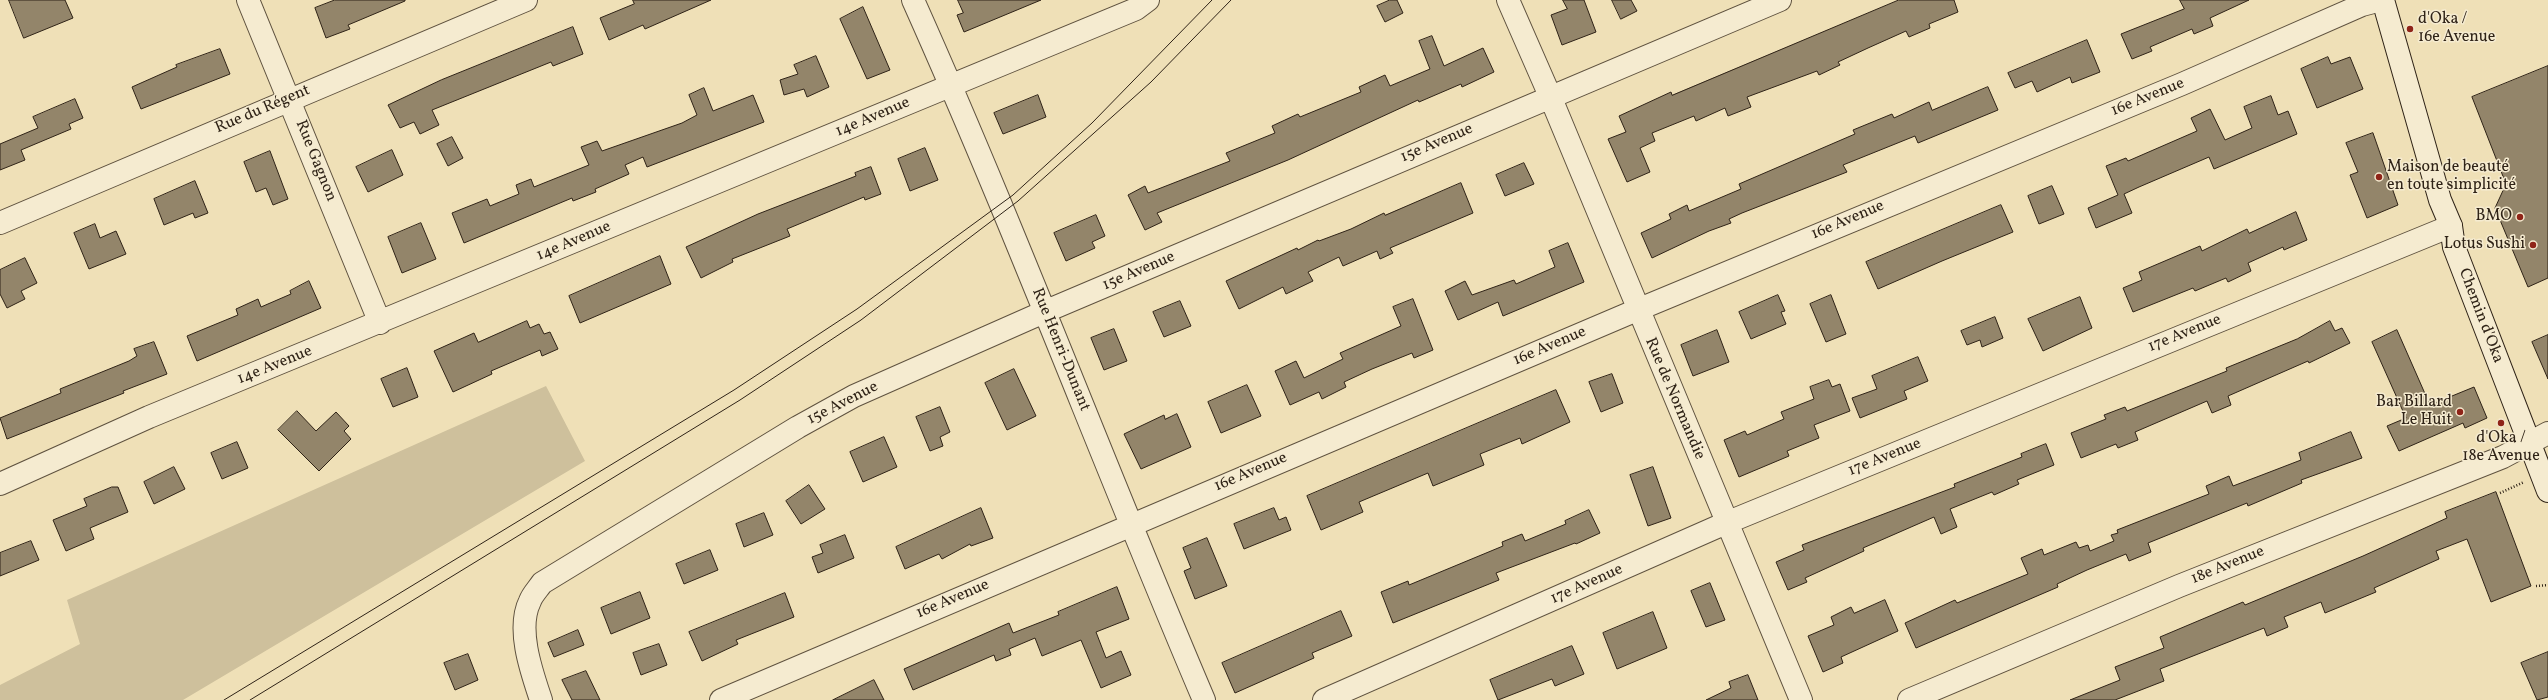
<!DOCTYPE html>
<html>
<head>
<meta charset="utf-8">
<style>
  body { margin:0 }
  canvas { display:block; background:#efe0b7 }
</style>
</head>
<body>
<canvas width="2548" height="700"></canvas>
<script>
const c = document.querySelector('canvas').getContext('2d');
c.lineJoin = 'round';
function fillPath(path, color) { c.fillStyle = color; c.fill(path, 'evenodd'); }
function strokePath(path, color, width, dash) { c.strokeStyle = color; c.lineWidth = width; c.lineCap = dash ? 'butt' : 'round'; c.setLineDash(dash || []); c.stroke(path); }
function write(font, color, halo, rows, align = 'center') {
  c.font = font + ' Vollkorn,serif'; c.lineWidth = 3; c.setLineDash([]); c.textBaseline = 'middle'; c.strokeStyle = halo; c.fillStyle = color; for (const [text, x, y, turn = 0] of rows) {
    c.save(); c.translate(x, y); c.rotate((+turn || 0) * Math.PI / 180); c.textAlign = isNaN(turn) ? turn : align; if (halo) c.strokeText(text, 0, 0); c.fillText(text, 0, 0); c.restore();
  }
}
fillPath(new Path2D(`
  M546,386L585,461L183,700H0V685L80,644L67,600Z`), '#cec09c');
const building = new Path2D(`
  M9,0H65L73,18L24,38Z
  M335,0H405V1L348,25L350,29L326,38L315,8Z
  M633,0H711L645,29L643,25L609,40L600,18L634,4Z
  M958,0H1041L964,32L957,15L963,13Z
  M1390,0H1397L1403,13L1385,22L1377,6Z
  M1563,0H1584L1596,32L1562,45L1551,15L1567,9Z
  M1612,0H1631L1637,11L1621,19Z
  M1899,0H1954L1958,12L1929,24L1930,28L1909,37L1906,31L1868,48L1838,62L1840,65L1819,75L1817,71L1747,97L1751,107L1728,116L1725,108L1696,121L1694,116L1652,133L1655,141L1640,148L1650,172L1627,182L1608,139L1626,132L1619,116L1671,92L1672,95Z
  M2180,0H2249L2210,18L2213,26L2194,34L2192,29L2150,47L2152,51L2132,59L2121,34L2184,9Z
  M863,7L890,70L867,79L840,19Z
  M573,27L583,54L553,66L551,62L432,110L439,125L420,134L414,122L400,128L388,105L441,80Z
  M1432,36L1444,66L1483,48L1494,72L1462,87L1461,84L1419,102L1418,100L1288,160L1157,213L1162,222L1145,230L1128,195L1145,186L1148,193L1230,161L1226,153L1275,133L1272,126L1298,114L1300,117L1361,92L1359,87L1385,75L1390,86L1430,69L1419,41Z
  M2087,40L2100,72L2072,83L2070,77L2037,92L2032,81L2015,88L2008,73Z
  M220,49L230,74L141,109L132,87L177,67L176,65Z
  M816,56L829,87L807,97L804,89L784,95L780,80L798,74L794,65Z
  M2328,57L2331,64L2350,57L2363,89L2317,108L2301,69Z
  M2548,66V278L2528,287L2495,208L2506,184L2472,97Z
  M1988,87L1998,110L1918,143L1915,136L1843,165L1847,172L1742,213L1729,219L1731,223L1709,231L1652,258L1641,233L1671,219L1669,214L1687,205L1689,211L1741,189L1739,184L1855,134L1853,130L1892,114L1894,118L1929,102L1932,110Z
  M704,88L713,111L753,95L764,122L647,167L643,157L625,165L629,174L595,189L596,192L573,201L572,198L464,243L452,213L487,199L490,206L519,194L516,185L531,179L534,187L589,165L581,147L597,141L602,151L682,123L697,115L689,95Z
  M1038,95L1046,117L1003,134L994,113Z
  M2271,96L2278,115L2288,111L2297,134L2214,169L2209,157L2139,187L2124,194L2132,213L2096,228L2088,208L2118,195L2106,166L2126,158L2128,161L2197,131L2191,118L2210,109L2225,140L2252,128L2244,107Z
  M75,99L83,118L69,124L71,129L21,150L25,160L0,170V144L38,128L33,117Z
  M2373,133L2398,205L2367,218L2350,175L2358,172L2346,143Z
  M452,137L463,158L448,166L437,144Z
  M925,148L938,180L910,191L898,159Z
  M392,150L403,175L368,192L356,167Z
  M270,151L288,199L273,205L266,188L256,192L244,162Z
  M1524,163L1534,184L1505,196L1496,175Z
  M871,167L881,194L865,200L864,197L787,229L790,236L732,259L733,262L701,278L686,247L758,214L856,176L855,173Z
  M195,181L208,213L195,218L193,213L164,225L154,199Z
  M1461,183L1473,213L1390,248L1393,253L1380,259L1377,251L1343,266L1339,257L1308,272L1313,281L1286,294L1283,287L1239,309L1226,281L1297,248L1298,250L1318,240L1319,241L1351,229L1384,213L1385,215Z
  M2052,186L2064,214L2039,224L2028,196Z
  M2001,205L2013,232L1942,261L1878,289L1866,262Z
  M2296,212L2307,240L2284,250L2283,247L2248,263L2251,271L2228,282L2226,278L2195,291L2193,288L2133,312L2123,288L2142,280L2139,272L2200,246L2202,251L2247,229L2249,233Z
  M1096,215L1105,236L1092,242L1095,248L1066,261L1054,233Z
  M421,223L436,259L402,273L388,237Z
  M95,224L100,238L116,231L126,254L89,269L74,233Z
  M1568,243L1584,282L1503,316L1498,302L1458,320L1445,291L1465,281L1472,295L1514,280L1516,284L1555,267L1549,251Z
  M660,256L671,284L580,323L569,296Z
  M25,258L37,283L21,291L25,299L7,308L0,294V270Z
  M309,281L321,308L197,361L187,336L238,315L236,309L258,299L261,307L291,294L290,291Z
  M1778,295L1785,311L1781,312L1786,324L1751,339L1739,312Z
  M1831,295L1846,334L1826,342L1810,304Z
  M2080,297L2092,328L2043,351L2028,319Z
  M1413,299L1433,350L1414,358L1412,353L1372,369L1344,382L1346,387L1322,399L1319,392L1290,405L1275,371L1296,361L1304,378L1343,359L1340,353L1401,326L1393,307Z
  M1180,301L1191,326L1164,337L1153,312Z
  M1995,317L2003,338L1982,347L1980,340L1967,345L1961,331Z
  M527,321L530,328L539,324L544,334L550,332L558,349L542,356L540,350L491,371L492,374L453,392L434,351L474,333L478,342Z
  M2330,321L2335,331L2342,328L2350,343L2309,363L2308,361L2228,396L2231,405L2212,413L2207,401L2135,432L2138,440L2118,448L2116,444L2081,458L2071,433L2106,419L2104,415L2125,407L2127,411L2227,371L2226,368L2297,339Z
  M1114,329L1127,361L1104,370L1091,338Z
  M1717,330L1729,362L1693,376L1681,345Z
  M2397,330L2430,405L2474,387L2487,418L2465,428L2463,423L2399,451L2387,426L2406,418L2372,342Z
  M2548,335V379L2532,342Z
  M154,342L167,374L123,391L124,393L7,439L0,418L61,393L60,389L129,361L137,356L134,349Z
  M1918,357L1928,381L1904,391L1907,399L1860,418L1852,398L1877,389L1872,376Z
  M407,368L418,397L393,407L381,379Z
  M1014,369L1036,416L1007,430L985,383Z
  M1612,374L1623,403L1601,412L1589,382Z
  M1829,380L1832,387L1840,384L1850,411L1814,425L1819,438L1787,451L1789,456L1739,477L1724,440L1745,431L1747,435L1784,419L1781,412L1814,399L1810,387Z
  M1247,385L1261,416L1221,433L1208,402Z
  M1556,390L1570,422L1522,444L1520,438L1480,454L1484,465L1433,486L1428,473L1359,502L1363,512L1321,530L1307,496Z
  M940,407L950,432L940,437L943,446L930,451L916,417Z
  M297,411L316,431L336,412L349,426L344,431L351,439L319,471L278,430Z
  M1177,414L1191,447L1141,469L1124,434L1164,415L1165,419Z
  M2351,432L2362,458L2301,480L2302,483L2248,506L2247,503L2148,543L2151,552L2129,561L2126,554L2087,570L2057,584L2058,587L1916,648L1905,623L1955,600L1957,603L2028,574L2021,558L2042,549L2044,555L2076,542L2079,548L2088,545L2090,551L2114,541L2111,535L2118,533L2117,530L2209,494L2206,486L2229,476L2233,486L2262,475L2301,460L2299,453Z
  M884,437L897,467L863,482L850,452Z
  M237,442L248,468L222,479L211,453Z
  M2046,444L2054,465L2017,480L2019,484L1994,495L1992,492L1950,509L1957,527L1941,534L1934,517L1863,548L1864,551L1805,578L1807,582L1788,590L1776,562L1804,550L1802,545L1955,487L1954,484L2022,457L2021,454Z
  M174,467L185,489L154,504L144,482Z
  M1653,467L1671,518L1648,526L1630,475Z
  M809,485L825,509L801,524L786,501Z
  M112,487H118L128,512L90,528L94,539L66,551L53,520L87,506L84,499Z
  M2496,492L2531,586L2491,602L2467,539L2436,551L2439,559L2374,588L2376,592L2325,613L2321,602L2284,617L2288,627L2267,636L2264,628L2160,669L2164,681L2115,700H2070L2120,680L2115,667L2164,648L2160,637L2243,602L2245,605L2363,556L2447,518L2445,512Z
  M981,508L993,538L971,546L970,544L942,559L939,554L905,569L896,547Z
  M1274,508L1279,520L1286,517L1291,530L1244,549L1234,524Z
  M1589,510L1600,533L1576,544L1575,543L1496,573L1499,580L1393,623L1381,592L1408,581L1409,585L1503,546L1502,542L1522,534L1525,541L1566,524L1565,521Z
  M764,513L773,535L744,547L736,524Z
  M845,535L854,558L818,573L812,557L823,553L820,545Z
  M1207,538L1227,586L1195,599L1184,571L1191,568L1183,548Z
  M31,541L39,560L0,576V553Z
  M710,550L718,570L684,584L676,564Z
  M1710,583L1725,620L1706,627L1691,591Z
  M1117,587L1129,619L1096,632L1106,658L1121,651L1131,675L1101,688L1081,640L1042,656L1035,638L1009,649L1011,655L996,661L994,655L913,690L904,669L1009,623L1013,633L1059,615L1058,612Z
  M640,592L650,618L611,634L601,608Z
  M785,593L794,617L736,640L738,644L702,661L689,632Z
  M1885,600L1898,631L1841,657L1843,663L1823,672L1808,636L1834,625L1831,617L1851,607L1854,613Z
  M1341,611L1352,636L1312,653L1314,658L1235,693L1222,663Z
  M1653,612L1667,648L1617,669L1603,633Z
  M578,630L584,645L554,657L548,643Z
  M659,644L667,665L641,675L633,653Z
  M1572,646L1584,674L1555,686L1552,679L1498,700L1490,680Z
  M2548,652V697L2537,700L2521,663Z
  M468,654L478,680L455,690L444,663Z
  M586,671L600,700H572L562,680Z
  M1748,675L1758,700H1706L1731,688L1729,682Z
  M874,680L884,700H833Z`);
fillPath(building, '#93856a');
strokePath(building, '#2f2317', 1);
const minor = new Path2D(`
  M248,0L380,323
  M913,0C1016,230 1105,468 1204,700
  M1508,0L1550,96L1801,700
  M0,223L526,0
  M0,484L149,417L1136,9L1148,0
  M541,700C532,673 516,629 530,601C532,595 538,589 542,583L798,427L854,396L1044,312L1780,0
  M721,700L1637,310L2182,84L2362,5L2381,0
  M1324,700L1726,523L2451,226
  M1909,700L2179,586L2503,457L2548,433`);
const secondary = new Path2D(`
  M2383,0L2440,200L2451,226L2454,247L2548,491`);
strokePath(minor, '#5f523f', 24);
strokePath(secondary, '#2f2317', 24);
strokePath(new Path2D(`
  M2500,493L2524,482
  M2536,586L2548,585`), '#2f2317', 2.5, [1, 2]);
strokePath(minor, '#f5ebd0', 22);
strokePath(secondary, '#f5ebd0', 22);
strokePath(new Path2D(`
  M224,700L734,390L857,309L1013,195L1092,123L1212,0
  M250,700L740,400L861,320L1018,201L1151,82L1231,0`), '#2f2317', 1);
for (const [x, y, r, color] of [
  [2410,29,4,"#8f2418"],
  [2379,177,4,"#8f2418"],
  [2520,217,4,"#8f2418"],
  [2533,245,4,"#8f2418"],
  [2460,412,4,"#8f2418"],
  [2501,423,4,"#8f2418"]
]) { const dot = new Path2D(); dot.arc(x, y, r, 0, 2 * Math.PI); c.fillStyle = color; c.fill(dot); strokePath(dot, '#f5ebd0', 1.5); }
write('16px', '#2f2317', '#f5ebd0', [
  ["d'Oka /",2418,20,"left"],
  ["16e Avenue",2418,38,"left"],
  ["Maison de beauté",2387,168,"left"],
  ["en toute simplicité",2387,186,"left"],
  ["BMO",2512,217],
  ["Lotus Sushi",2525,245],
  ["Bar Billard",2452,403],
  ["Le Huit",2452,421],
  ["d'Oka /",2501,439,"center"],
  ["18e Avenue",2501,457,"center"]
], 'right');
write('16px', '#2f2317', '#f5ebd0', [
  ["16e Avenue",2148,98,-22],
  ["Rue du Régent",263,110,-23],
  ["14e Avenue",873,118,-23],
  ["15e Avenue",1437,144,-23],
  ["Rue Gagnon",315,161,68],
  ["16e Avenue",1848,221,-23],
  ["14e Avenue",574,242,-23],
  ["15e Avenue",1139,272,-23],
  ["Chemin d'Oka",2480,316,69],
  ["17e Avenue",2185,334,-22],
  ["16e Avenue",1550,347,-23],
  ["Rue Henri-Dunant",1060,350,68],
  ["14e Avenue",275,366,-22],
  ["Rue de Normandie",1674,399,67],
  ["15e Avenue",843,404,-27],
  ["17e Avenue",1885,458,-22],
  ["16e Avenue",1251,473,-23],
  ["18e Avenue",2228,566,-22],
  ["17e Avenue",1587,585,-24],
  ["16e Avenue",953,600,-23]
]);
</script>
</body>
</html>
